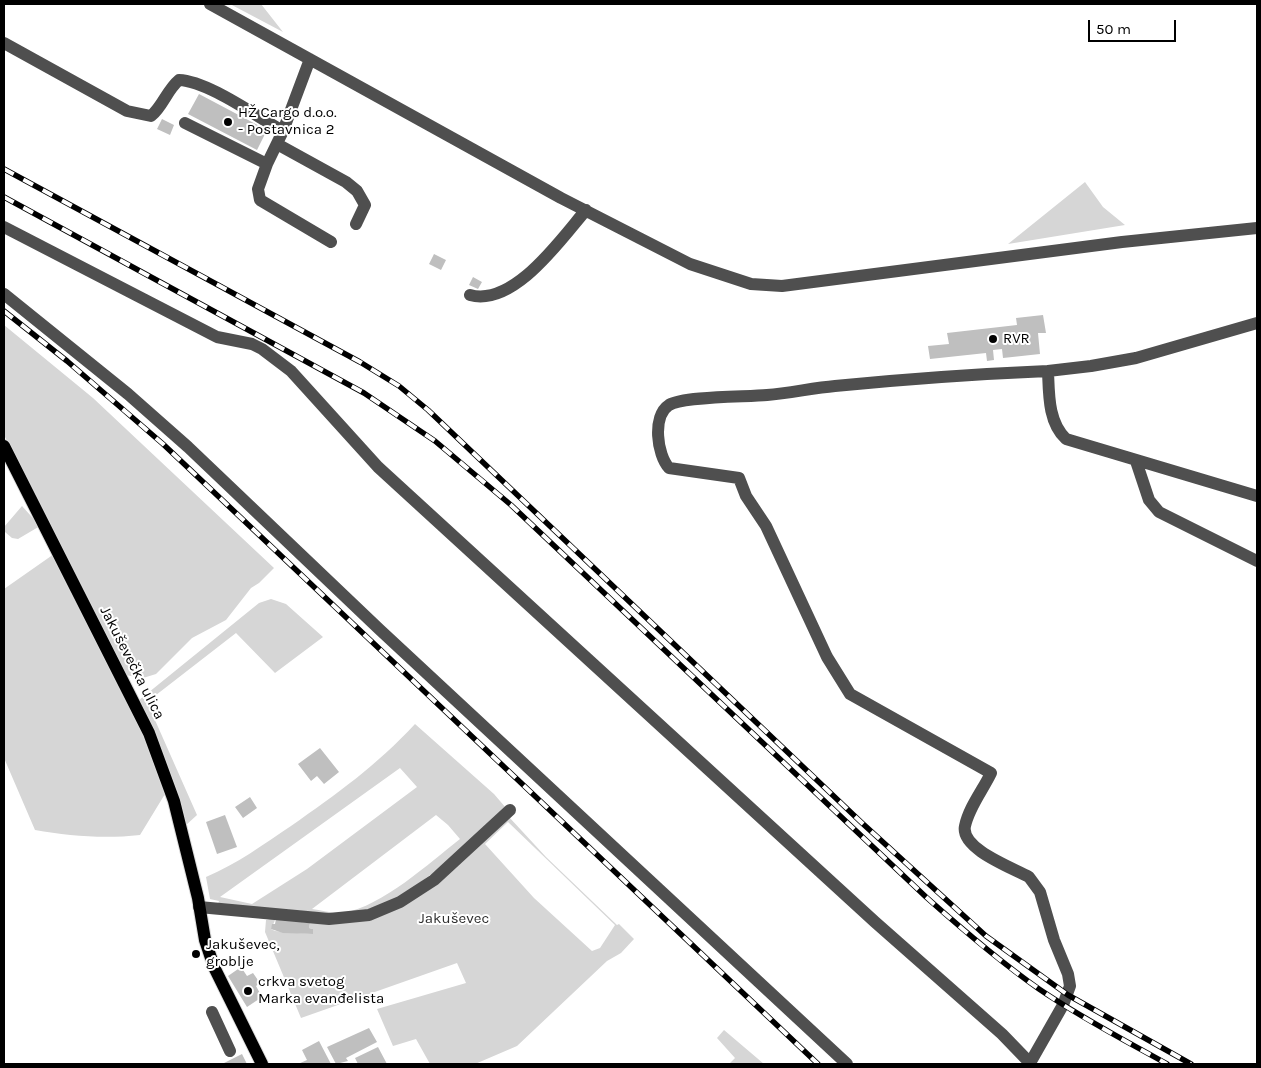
<!DOCTYPE html>
<html>
<head>
<meta charset="utf-8">
<style>
  body { margin:0 }
  #map { position:relative; width:1261px; height:1068px; overflow:hidden; background:#fff; font-family:Karla,sans-serif }
  canvas { display:block }
  .frame { position:absolute; inset:0; border:5px solid #000; pointer-events:none }
  .scale { position:absolute; left:1088px; top:20px; width:88px; height:22px; box-sizing:border-box; border:2px solid #000; border-top:0; padding-left:6px; font-size:15px; line-height:18px; white-space:nowrap; color:#000; -webkit-text-stroke:4px #fff; paint-order:stroke }
</style>
</head>
<body>
<div id="map">
<canvas width="1261" height="1068"></canvas>
<div class="frame"></div>
<div class="scale">50 m</div>
</div>
<script>
const c = document.querySelector('canvas').getContext('2d');
c.lineJoin = 'round';
function fillPath(path, color) { c.fillStyle = color; c.fill(path, 'evenodd'); }
function strokePath(path, color, width, dash) { c.strokeStyle = color; c.lineWidth = width; c.lineCap = dash ? 'butt' : 'round'; c.setLineDash(dash || []); c.stroke(path); }
function write(font, color, halo, rows, align = 'center') {
  c.font = font + ' Karla,sans-serif'; c.lineWidth = 4; c.setLineDash([]); c.textBaseline = 'middle'; c.strokeStyle = halo; c.fillStyle = color; for (const [text, x, y, turn = 0] of rows) {
    c.save(); c.translate(x, y); c.rotate((+turn || 0) * Math.PI / 180); c.textAlign = isNaN(turn) ? turn : align; if (halo) c.strokeText(text, 0, 0); c.fillText(text, 0, 0); c.restore();
  }
}
fillPath(new Path2D(`
  M230,4H261L283,32Z
  M1085,182L1103,207L1125,225L1008,244Z
  M4,325L93,398L274,568L259,583L251,588L226,620L192,638L156,674L143,678L125,675L4,435Z
  M22,506L40,526L18,539L12,538L5,532L4,527Z
  M54,554C93,633 138,710 165,794L140,835C104,839 69,836 35,830L4,758V589Z
  M271,599L286,604L323,637L275,673L236,633L147,702L197,815L185,826L138,701L259,603Z
  M415,724L494,794L506,808L447,866L404,897L351,915L218,904L219,901L210,899L206,877C237,864 264,844 291,826C338,793 376,766 415,724ZM400,768L417,787L307,869L252,904L220,897ZM436,815L448,825L460,839C429,863 383,906 343,913C334,914 321,910 312,909Z
  M509,817L546,857L617,925L619,924L634,939L621,953L607,961L517,1046L475,1064H430L416,1039L393,1046L377,1009L466,983L457,963L301,1018L265,932L266,920L276,918L271,929L275,931L308,934H313V929L309,928L310,923L373,917ZM508,822L615,925L600,948L592,951L534,898L485,844Z
  M724,1030L764,1064H729L735,1058L717,1038Z`), '#d6d6d6');
fillPath(new Path2D(`
  M199,94L267,130L257,150L188,114Z
  M162,119L174,125L170,135L157,129Z
  M434,254L446,260L441,270L429,264Z
  M473,277L482,282L478,289L469,285Z
  M1043,315L1046,333H1038L1040,354L1003,358L1002,349L993,350L994,360L987,361L986,353L930,359L928,346L949,344L947,333L1017,325L1016,318Z
  M320,748L339,772L324,784L317,776L311,781L298,764Z
  M250,797L257,808L243,818L235,807Z
  M225,815L237,847L217,854L206,822Z
  M276,919L310,923L309,928L313,929V934L283,933L271,929L272,924H275Z
  M241,967L247,976L253,973L260,983L256,986L262,997L247,1007L228,976Z
  M369,1028L377,1042L346,1058L348,1061L336,1064L327,1047Z
  M319,1041L331,1064H298L307,1060L302,1050Z
  M378,1047L387,1064H358L355,1058Z
  M242,1054L247,1064H222Z`), '#bfbfbf');
const major = new Path2D(`
  M4,446L149,733L174,801L198,898L205,940L214,967L262,1064`);
strokePath(major, '#dbdbdb', 14);
strokePath(new Path2D(`
  M210,4L561,198L690,264L751,284L782,286L1122,242L1257,228
  M4,43L127,111L151,116C163,106 167,90 179,80C208,81 257,117 283,131
  M310,59L283,131L267,164L258,189L260,200L331,242
  M185,123L267,164
  M277,144L346,182L357,191L365,205L356,224
  M4,227L217,337L252,344L262,349L291,371L378,467L875,922L1002,1034L1030,1063L1063,1005L1070,986L1068,974L1054,940L1040,892L1029,877C1013,868 960,849 965,826C969,807 983,790 991,773L850,694L827,657L766,526L746,496L739,478L669,468C657,455 652,416 669,405C684,396 747,397 767,395C790,393 813,388 835,386C906,379 977,374 1048,371
  M4,294L128,394L188,447L379,629L847,1064
  M470,295C514,307 561,239 586,210
  M1257,323L1136,358L1091,366L1048,371C1049,394 1048,422 1066,439L1257,496
  M1136,461L1149,500L1159,512L1257,561
  M199,907L329,919L369,915L400,902L434,880L510,810
  M212,1012L230,1051`), '#4f4f4f', 12);
strokePath(major, '#000', 12);
const rail = new Path2D(`
  M4,169L360,362L399,386L428,410L862,823L986,936L1068,995L1191,1064
  M4,197L364,393L435,441L511,505L926,897C962,929 999,961 1039,989C1080,1017 1124,1040 1167,1064
  M4,311L67,361L163,444L818,1064`);
strokePath(rail, '#000', 5.5);
strokePath(rail, '#fff', 4, [11]);
for (const [x, y, r, color] of [
  [228,122,5,"#000"],
  [993,339,5,"#000"],
  [196,954,5,"#000"],
  [248,991,5,"#000"]
]) { const dot = new Path2D(); dot.arc(x, y, r, 0, 2 * Math.PI); c.fillStyle = color; c.fill(dot); strokePath(dot, '#fff', 2); }
write('15px', '#000', '#fff', [
  ["HŽ Cargo d.o.o.",238,113],
  ["- Postavnica 2",238,130],
  ["RVR",1003,339],
  ["Jakuševec,",206,945],
  ["groblje",206,962],
  ["crkva svetog",258,982],
  ["Marka evanđelista",258,999]
], 'left');
write('15px', '#000', '#fff', [
  ["Jakuševečka ulica",132,663,63]
]);
write('15px', '#2d2d2d', '#fff', [
  ["Jakuševec",454,919]
]);
</script>
</body>
</html>
